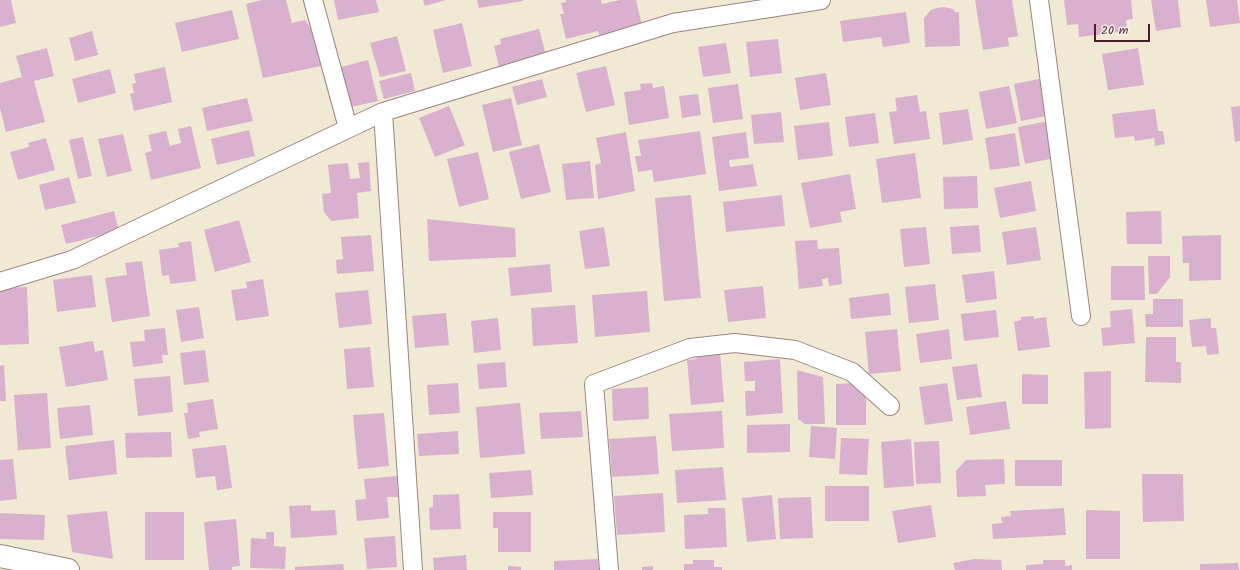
<!DOCTYPE html>
<html>
<head>
<meta charset="utf-8">
<style>
  body { margin:0 }
  #map { position:relative; width:1240px; height:570px; overflow:hidden; background:#f0ead4; font-family:Kalam,sans-serif }
  canvas { display:block }
  .scale { position:absolute; left:1094px; top:24px; width:56px; height:18px; box-sizing:border-box; border:2px solid #4a1f2b; border-top:0; padding-left:5px; font-size:12px; line-height:14px; white-space:nowrap; color:#4a1f2b; -webkit-text-stroke:3px #f7f3e8; paint-order:stroke }
</style>
</head>
<body>
<div id="map">
<canvas width="1240" height="570"></canvas>
<div class="scale">20 m</div>
</div>
<script>
const c = document.querySelector('canvas').getContext('2d');
c.lineJoin = 'round';
function fillPath(path, color) { c.fillStyle = color; c.fill(path, 'evenodd'); }
function strokePath(path, color, width, dash) { c.strokeStyle = color; c.lineWidth = width; c.lineCap = dash ? 'butt' : 'round'; c.setLineDash(dash || []); c.stroke(path); }
fillPath(new Path2D(`
  M0,0H11L16,23L0,27Z
  M262,0H286L292,23L305,20L313,31L321,66L263,78L246,4Z
  M334,0H376L379,12L338,20Z
  M423,0H446L425,6Z
  M477,0H523V1L479,8Z
  M566,0H601L602,4L620,0H636L642,25L600,38L598,31L566,39L560,14H564L561,3L566,2Z
  M975,0H1012L1018,36L1008,38L1009,46L983,50Z
  M1064,0H1131L1133,19L1126,20L1127,31L1079,37L1078,24L1067,25Z
  M1151,0H1178L1181,27L1156,31Z
  M1206,0H1237L1240,23L1210,27Z
  M944,7L953,9L955,12H959L960,46L925,47L924,18L931,10L937,8Z
  M232,10L239,39L182,52L175,23Z
  M906,12L910,43L883,47L881,37L843,42L840,21Z
  M462,23L472,66L443,73L433,30Z
  M539,29L546,55L499,67L494,46L501,44L500,39Z
  M92,31L98,55L75,61L69,38Z
  M397,36L406,71L380,77L370,43Z
  M778,39L782,73L750,77L746,42Z
  M726,43L731,73L703,77L698,47Z
  M47,48L54,76L34,81L45,122L6,132L0,108V83L22,77L16,56Z
  M1138,48L1144,85L1108,90L1102,54Z
  M368,60L378,101L351,107L341,67Z
  M606,66L615,105L586,112L576,73Z
  M165,67L172,102L134,111L130,94L134,93L132,84L136,83L134,74Z
  M110,69L116,93L78,103L72,79Z
  M411,73L415,91L384,99L379,81Z
  M826,73L831,105L800,110L795,78Z
  M1044,78L1051,115L1021,121L1014,84Z
  M542,79L547,97L517,105L512,87Z
  M652,83L653,88L664,86L669,118L629,125L624,92L641,90L640,84Z
  M738,84L743,119L713,123L708,88Z
  M1009,86L1017,123L986,129L979,92Z
  M698,94L701,115L682,118L679,96Z
  M917,95L920,112L926,111L930,139L894,144L889,112L897,111L895,98Z
  M247,98L253,121L207,131L202,108Z
  M511,98L522,145L493,152L482,105Z
  M449,106L465,145L435,157L419,118Z
  M1240,106V141L1235,142L1231,107Z
  M968,109L973,140L943,145L939,113Z
  M1155,109L1158,131H1163L1165,144L1155,146L1154,138L1135,141L1134,136L1115,138L1112,114Z
  M781,112L784,142L754,144L751,115Z
  M875,113L879,143L849,147L845,117Z
  M1048,121L1055,158L1025,164L1018,127Z
  M829,122L833,156L798,160L794,126Z
  M191,126L201,168L151,180L145,153L152,151L148,135L166,131L170,146L181,143L178,129Z
  M249,130L255,156L217,165L211,139Z
  M700,131L706,174L654,182L652,170L638,172L635,156H641L638,140Z
  M626,132L633,177L635,191L598,199L595,165L601,163L596,138Z
  M746,132L749,158L729,160L730,167L753,164L757,186L719,191L712,137Z
  M1015,133L1020,166L990,170L985,138Z
  M123,134L132,171L107,177L98,139Z
  M83,137L92,176L78,179L69,140Z
  M46,138L55,170L18,180L10,152L29,147L28,143Z
  M539,144L551,192L521,199L509,152Z
  M478,152L489,199L459,207L447,159Z
  M915,153L921,198L882,203L876,159Z
  M590,161L594,198L566,200L562,164Z
  M369,162L371,191L357,193L359,218L331,221L324,212L322,194L331,193L328,165L348,163L350,179L360,178L358,163Z
  M850,174L856,209L840,212L842,222L810,228L801,183Z
  M977,176L978,208L944,209L943,177Z
  M69,177L76,203L45,210L39,185Z
  M1031,181L1036,211L1000,218L994,188Z
  M691,195L701,298L664,301L655,198Z
  M782,195L785,226L726,232L723,202Z
  M114,211L119,231L66,244L61,225Z
  M1161,211L1162,244H1127L1126,212Z
  M427,219L515,228L516,257L429,261Z
  M239,220L251,262L215,272L204,230Z
  M979,225L981,252L952,254L950,227Z
  M604,227L610,266L585,269L579,231Z
  M926,227L930,264L904,267L900,229Z
  M1036,227L1041,260L1007,265L1002,232Z
  M371,235L374,271L337,274L336,260L343,259L341,237Z
  M1221,235V280L1189,281V263H1183L1182,236Z
  M817,240L818,249L839,248L842,284L829,286L828,278L822,279L823,286L799,289L795,241Z
  M191,241L196,281L170,284L169,275L162,276L159,250L179,247L178,243Z
  M1148,256H1170V277L1157,294H1149Z
  M142,261L150,316L112,322L105,278L127,275L125,263Z
  M550,264L552,292L511,296L508,268Z
  M1111,266H1144L1145,300H1111Z
  M994,271L997,299L966,303L962,275Z
  M92,275L96,307L57,312L53,280Z
  M263,279L269,316L236,321L231,290L247,288L246,282Z
  M935,284L939,320L909,323L905,287Z
  M763,286L766,318L728,322L724,290Z
  M27,287L29,344L0,345V288Z
  M368,290L372,324L339,328L335,293Z
  M647,291L650,332L595,337L592,295Z
  M889,293L891,315L851,319L849,298Z
  M1153,299H1183V327H1146L1145,314H1153Z
  M575,305L578,343L533,346L531,308Z
  M199,307L204,338L181,342L176,310Z
  M1132,309L1135,343L1103,346L1101,328L1111,327L1110,311Z
  M996,310L999,337L964,341L961,314Z
  M446,313L449,345L415,348L412,316Z
  M1034,316V319L1046,317L1050,347L1018,351L1014,322L1021,320V317Z
  M498,318L501,350L474,353L471,321Z
  M1211,318V328H1216L1219,354L1207,355L1206,346L1192,347L1189,320Z
  M165,328L168,355H162L163,363L133,367L130,342L145,341L144,330Z
  M897,329L901,371L869,374L865,332Z
  M949,329L952,359L920,363L916,334Z
  M1146,337H1176V362H1181V383L1145,382Z
  M93,341L95,352L103,350L108,380L66,387L59,347Z
  M370,347L374,387L347,389L344,349Z
  M205,350L209,382L184,385L180,353Z
  M720,352L724,402L691,405L687,360L697,359L696,354Z
  M780,359L783,413L746,416L745,391H755V381H745L744,362Z
  M505,362L507,387L479,389L477,364Z
  M977,364L982,397L957,400L952,367Z
  M4,365L6,401H0V366Z
  M797,370L823,377L825,424H805L798,419Z
  M1111,371V428L1085,429L1084,372Z
  M1022,374L1048,375V404H1022Z
  M170,376L173,412L138,416L134,379Z
  M458,383L460,413L429,415L427,385Z
  M857,383L866,398V425H836V384Z
  M947,383L953,421L925,425L919,387Z
  M648,387L649,419L613,421L612,389Z
  M47,393L51,448L18,450L14,395Z
  M213,399L218,429L199,432L200,437L188,439L184,413H188L187,403Z
  M1006,401L1010,429L970,435L966,407Z
  M520,403L525,454L480,458L476,407Z
  M90,405L93,435L60,439L57,408Z
  M581,411L583,437L541,439L539,413Z
  M722,411L724,448L672,451L669,414Z
  M384,413L389,466L358,469L353,415Z
  M790,424V452L747,453V425Z
  M811,426L837,428L835,459L809,457Z
  M458,431L459,454L419,456L417,434Z
  M171,432L172,457L126,458L125,433Z
  M656,436L659,474L612,477L609,439Z
  M841,438L869,439L867,475L839,474Z
  M911,439L914,486L884,488L881,442Z
  M114,440L117,474L69,480L65,446Z
  M939,441L941,483L916,484L914,442Z
  M226,445L232,488L217,490L215,476L196,478L192,449Z
  M13,459L17,499L0,501V460Z
  M1004,459L1005,484L985,485L986,496L957,497L956,471L966,460Z
  M1015,460H1062V486H1015Z
  M723,467L726,500L677,503L675,470Z
  M531,470L533,495L491,498L489,473Z
  M1142,474H1183L1184,521L1143,522Z
  M397,476L398,497H387L389,518L357,521L355,500L366,499L364,479Z
  M825,486H869V521H825Z
  M663,493L665,532L617,535L614,496Z
  M459,494L461,529L430,530L429,508L433,507V495Z
  M772,495L776,539L747,542L742,498Z
  M811,497L813,538L780,539L778,498Z
  M311,505V511L335,510L337,535L291,538L289,506Z
  M931,505L936,537L898,543L892,511Z
  M708,508H725L727,547L685,549L684,515L708,514Z
  M1064,508L1066,535L993,539L992,524L1002,523L1001,517L1011,516L1010,511Z
  M1086,510L1120,511V559H1086Z
  M107,511L113,559L72,552L67,515Z
  M145,512H184V560H145Z
  M493,512H531V552H498V528H493Z
  M0,513L45,515L44,540L0,539Z
  M236,519L240,566L232,567V570H209L204,522Z
  M266,532H274V546L286,547L285,569L250,568L251,538L266,539Z
  M395,536L397,567L367,569L364,538Z
  M466,555L467,570H434L433,558Z
  M598,559L599,570H554V561Z
  M974,559L1001,560L1002,570H955L953,563Z
  M693,560H714V567H722V570H684V564H693Z
  M1043,560H1065V566L1072,565V570H1026V565L1043,564Z
  M1238,563L1239,570H1200V564Z
  M343,564L344,570H295V567Z
  M508,566L521,567V570H508Z
  M653,566V570H642V567Z`), '#d9b0cd');
const minor = new Path2D(`
  M313,0L348,128
  M1039,0L1081,316
  M383,112L413,570
  M0,282L72,260L383,112L673,23L821,0
  M609,570L594,384L690,348L735,343L795,350L852,372L890,406`);
const tertiary = new Path2D(`
  M0,556L68,570`);
strokePath(minor, '#9d8480', 20);
strokePath(tertiary, '#9d8480', 24);
strokePath(minor, '#fff', 18);
strokePath(tertiary, '#fff', 22);
</script>
</body>
</html>
